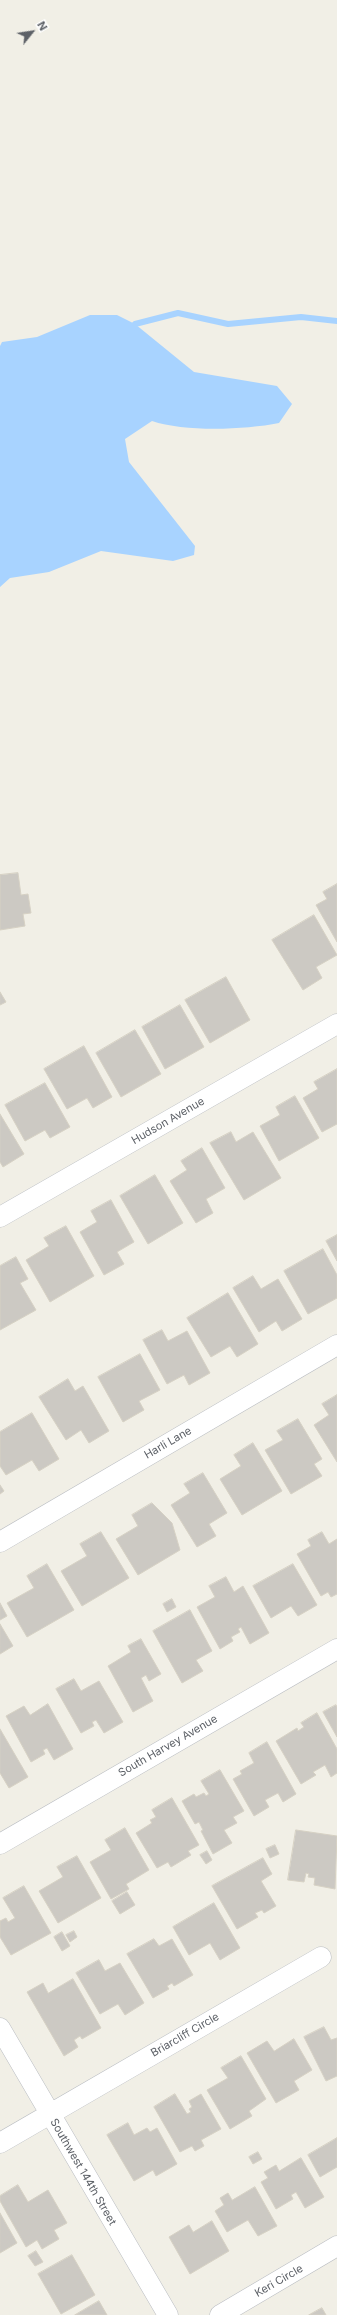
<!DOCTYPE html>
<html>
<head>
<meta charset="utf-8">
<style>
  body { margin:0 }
  #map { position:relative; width:337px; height:2315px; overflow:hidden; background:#f1efe6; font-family:Inter,sans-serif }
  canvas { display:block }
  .north { position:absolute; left:12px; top:12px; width:40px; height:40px; -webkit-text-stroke:3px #fff; paint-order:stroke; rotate:60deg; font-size:11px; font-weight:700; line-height:16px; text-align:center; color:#5d6167 }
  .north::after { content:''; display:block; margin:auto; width:14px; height:18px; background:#5d6167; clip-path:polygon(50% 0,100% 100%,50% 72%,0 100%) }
</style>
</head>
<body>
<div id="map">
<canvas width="337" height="2315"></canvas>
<div class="north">N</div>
</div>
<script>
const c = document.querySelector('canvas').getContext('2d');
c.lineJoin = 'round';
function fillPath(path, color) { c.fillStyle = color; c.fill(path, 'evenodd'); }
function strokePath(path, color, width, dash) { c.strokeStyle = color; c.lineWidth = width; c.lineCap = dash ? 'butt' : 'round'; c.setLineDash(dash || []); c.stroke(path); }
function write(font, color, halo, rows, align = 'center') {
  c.font = font + ' Inter,sans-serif'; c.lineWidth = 3.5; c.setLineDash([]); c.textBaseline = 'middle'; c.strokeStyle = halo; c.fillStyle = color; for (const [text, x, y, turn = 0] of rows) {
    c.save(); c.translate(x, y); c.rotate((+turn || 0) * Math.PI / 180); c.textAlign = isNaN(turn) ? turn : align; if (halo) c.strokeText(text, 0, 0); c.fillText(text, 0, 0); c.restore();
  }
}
fillPath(new Path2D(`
  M90,315H117L135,324L194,372L277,386L292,404L279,423C244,430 184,432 152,421L125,439L129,462L195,546L194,555L173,561L101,551L49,572L10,578L0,587V346L2,342L37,337Z`), '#a8d3ff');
strokePath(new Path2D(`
  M131,330L135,324L178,313L228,324L301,317L337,321`), '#a8d3ff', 6);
const building = new Path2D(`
  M18,873L21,895L28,894L31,913L23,914L25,926L0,930V875Z
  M337,884V942L316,905L327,899L323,892Z
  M314,915L337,955L316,967L322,978L303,990L272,940Z
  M226,977L250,1020L210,1043L185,1000Z
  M0,992L6,1002L0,1005Z
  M180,1005L204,1047L165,1069L142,1027Z
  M135,1030L161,1074L121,1097L96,1053Z
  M84,1046L112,1097L93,1108L87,1098L67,1109L44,1069Z
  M337,1069V1124L322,1132L303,1098L318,1089L314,1082Z
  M45,1083L70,1127L50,1138L45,1130L25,1141L5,1105Z
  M295,1096L319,1138L279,1161L260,1126L280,1115L276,1107Z
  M0,1114L24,1154L3,1167L0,1162Z
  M231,1132L236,1142L253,1132L281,1178L244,1200L210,1143Z
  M202,1148L225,1188L206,1199L213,1213L196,1223L170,1181L187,1170L181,1161Z
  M155,1175L183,1223L148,1244L120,1196Z
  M111,1200L134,1242L117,1252L124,1264L104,1275L80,1232L97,1222L91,1211Z
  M66,1226L94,1276L50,1302L26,1260L49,1246L44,1238Z
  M337,1235V1261L326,1241Z
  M323,1249L337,1275V1298L308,1314L284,1271Z
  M16,1257L28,1279L20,1283L36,1310L0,1330V1266Z
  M253,1276L261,1289L278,1279L302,1319L282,1331L276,1321L259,1332L233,1288Z
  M228,1293L258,1344L237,1357L230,1346L211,1357L187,1318Z
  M162,1330L168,1341L187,1331L210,1373L189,1385L184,1375L167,1384L143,1340Z
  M140,1354L160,1390L139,1401L144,1410L123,1422L98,1377Z
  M68,1379L75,1391L83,1386L109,1431L89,1443L81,1430L66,1440L39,1397Z
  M337,1395V1462L314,1425L329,1415L322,1404Z
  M32,1413L59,1459L39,1471L32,1460L6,1475L0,1466V1432Z
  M298,1419L322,1459L314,1464L322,1476L291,1494L265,1450L283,1440L277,1431Z
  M253,1443L282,1491L242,1515L220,1479L241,1466L234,1455Z
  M203,1473L227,1513L209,1524L216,1536L197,1547L171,1505L190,1493L184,1484Z
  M0,1485L4,1491L0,1494Z
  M152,1503L172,1523L180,1550L138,1575L116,1539L138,1526L132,1515Z
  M101,1532L129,1578L82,1606L61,1571L87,1556L80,1544Z
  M322,1532L329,1544L337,1539V1594L331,1597L328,1592L321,1596L297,1554L311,1546L308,1540Z
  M47,1564L74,1610L27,1637L7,1603L34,1588L27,1576Z
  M293,1564L317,1605L298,1616L291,1606L271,1618L253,1586Z
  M226,1577L234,1592L243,1586L269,1633L250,1644L241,1627L238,1629L240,1632L231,1637L233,1641L220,1649L197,1607L215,1597L209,1586Z
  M172,1599L176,1607L167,1612L163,1604Z
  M0,1603L7,1616L0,1620Z
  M190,1610L212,1651L196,1660L203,1671L182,1683L153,1631Z
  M0,1624L13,1646L0,1654Z
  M141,1639L161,1674L149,1681L146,1675L141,1678L153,1701L133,1712L108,1666L131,1652L128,1646Z
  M74,1679L81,1691L99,1681L123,1722L104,1733L96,1720L92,1722L94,1726L81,1733L56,1689Z
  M48,1704L73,1749L54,1760L47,1748L43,1750L45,1754L31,1762L6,1716L24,1706L30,1715Z
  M336,1705L337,1707V1737L323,1712Z
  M317,1713L337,1749V1773L331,1777L325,1765L313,1772L316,1775L301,1784L276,1741L297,1728L298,1731L304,1727L301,1723Z
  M0,1729L28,1777L9,1788L0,1773Z
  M267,1742L296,1794L283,1802L278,1793L265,1800L269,1807L254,1816L233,1779L242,1774L240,1771L254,1763L249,1753Z
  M220,1770L244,1811L233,1817L237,1823L224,1830L232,1843L213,1854L201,1831L203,1830L199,1822L195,1824L182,1801L194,1794L196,1797L204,1793L206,1796L209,1794L201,1781Z
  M172,1798L199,1845L188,1851L191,1855L171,1867L168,1862L157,1868L136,1833L152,1823L150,1820L156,1817L152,1810Z
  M125,1828L149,1870L126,1884L129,1889L111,1899L90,1862L111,1850L105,1840Z
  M296,1830L337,1836L335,1889L314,1885L315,1878L308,1877L309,1874L306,1873L304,1882L288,1880Z
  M275,1845L279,1854L270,1858L266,1849Z
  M207,1851L212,1860L206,1864L200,1855Z
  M77,1856L101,1898L58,1923L39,1891L63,1877L57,1867Z
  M263,1858L272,1874L261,1881L276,1906L264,1913L262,1910L255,1913L258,1917L237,1929L212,1886Z
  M24,1886L51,1933L11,1955L0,1937V1921L6,1918L8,1922L15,1918L3,1898Z
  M127,1892L135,1905L120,1914L112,1901Z
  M214,1903L240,1948L220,1960L210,1943L189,1955L173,1927Z
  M74,1931L77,1937L70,1942L66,1935Z
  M62,1932L70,1946L62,1951L54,1937Z
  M154,1939L159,1946L172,1939L193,1975L174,1986L172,1983L167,1986L169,1989L153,1998L127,1954Z
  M99,1960L105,1971L120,1963L144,2003L125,2015L118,2004L100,2014L76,1973Z
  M73,1979L101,2028L82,2039L80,2036L74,2040L78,2047L64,2056L27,1992L43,1983L48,1993Z
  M324,2027L331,2040L337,2038V2076L326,2081L304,2037Z
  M294,2039L312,2070L294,2081L299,2090L276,2103L247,2053L267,2041L274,2051Z
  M241,2056L266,2099L249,2111L252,2116L230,2129L207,2090L228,2078L221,2068Z
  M175,2094L187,2114L191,2112L189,2109L192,2107L189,2101L201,2094L221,2129L201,2140L204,2146L195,2151L192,2146L180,2152L154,2107Z
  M128,2123L134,2135L147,2128L150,2132L157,2128L177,2164L156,2176L153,2170L134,2181L107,2135Z
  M337,2138V2167L320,2177L308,2155Z
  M258,2152L262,2159L253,2164L249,2157Z
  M301,2158L324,2197L305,2208L296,2192L291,2195L293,2199L276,2209L261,2182L268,2178L264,2172L276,2165L279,2171Z
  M18,2185L28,2202L48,2190L67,2223L54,2230L59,2239L42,2249L37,2240L26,2247L0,2201V2196Z
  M255,2187L277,2226L258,2236L248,2220L227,2232L215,2211L224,2205L220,2198L228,2193L232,2200Z
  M0,2213L17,2243L0,2253Z
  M212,2221L229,2251L190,2274L169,2237L189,2225L193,2232Z
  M36,2251L43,2262L35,2266L28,2256Z
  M72,2255L95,2295L61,2314L38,2274Z
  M99,2301L107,2315H75Z
  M322,2308L326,2315H309Z`);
fillPath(building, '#ccc9c3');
strokePath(building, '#d6d1c4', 1);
const minor = new Path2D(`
  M0,1217L337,1024
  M0,1542L337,1345
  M0,1844L337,1649
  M0,2028L168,2315
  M0,2143L321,1957
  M220,2315L337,2246`);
strokePath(minor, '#babdc2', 21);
strokePath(minor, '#fff', 20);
write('11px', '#5d6167', '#fff', [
  ["Hudson Avenue",168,1121,-30],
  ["Harli Lane",168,1443,-30],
  ["South Harvey Avenue",168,1746,-30],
  ["Briarcliff Circle",185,2035,-30],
  ["Southwest 144th Street",83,2172,60],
  ["Keri Circle",279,2281,-30]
]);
</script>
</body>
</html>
